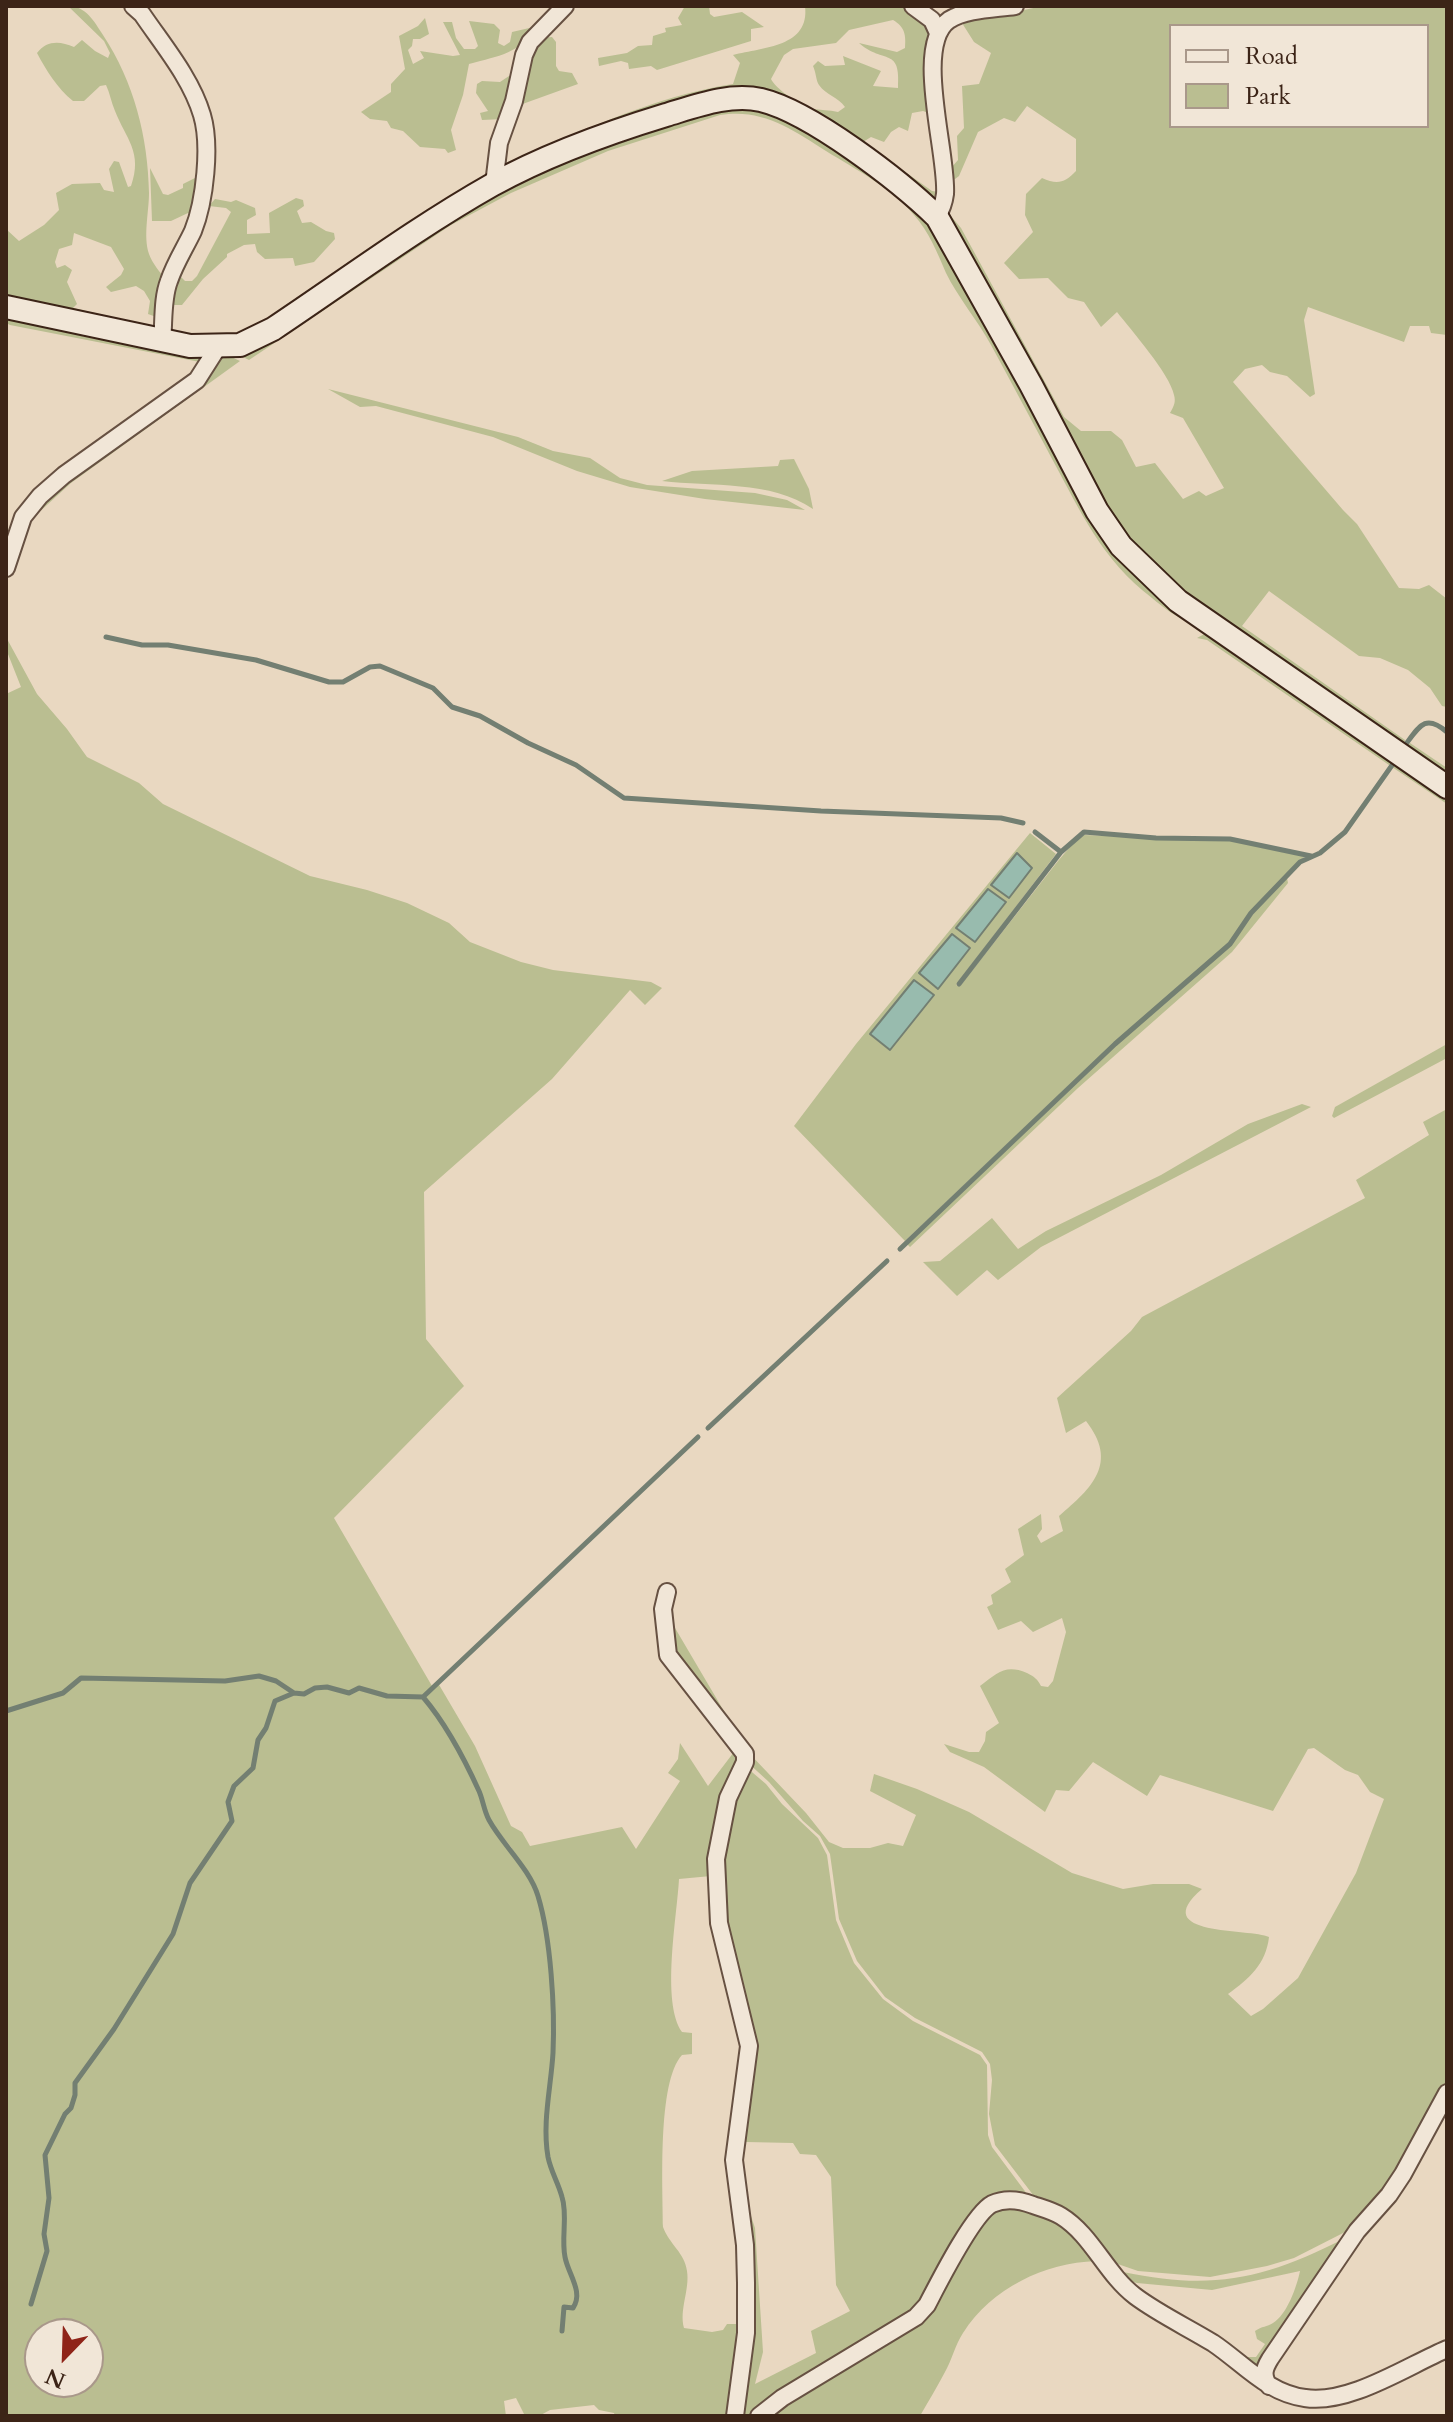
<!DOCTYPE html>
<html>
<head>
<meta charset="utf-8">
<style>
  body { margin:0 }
  #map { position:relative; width:1453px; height:2422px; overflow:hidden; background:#e9d8c1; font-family:Cardo,serif }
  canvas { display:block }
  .frame { position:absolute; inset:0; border:8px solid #3c2417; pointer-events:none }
  .legend { position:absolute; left:1169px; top:24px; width:260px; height:104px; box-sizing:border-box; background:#f1e6d7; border:2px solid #a9988a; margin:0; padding:10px 14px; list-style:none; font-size:24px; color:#3c2417 }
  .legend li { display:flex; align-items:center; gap:16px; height:40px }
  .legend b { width:40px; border:2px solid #a9988a }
  .north { position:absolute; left:24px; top:2318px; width:80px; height:80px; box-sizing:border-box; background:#f1e6d7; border:2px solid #a9988a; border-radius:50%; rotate:203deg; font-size:22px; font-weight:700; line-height:32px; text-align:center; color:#3c2417 }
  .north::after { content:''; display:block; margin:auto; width:28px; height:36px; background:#8f2418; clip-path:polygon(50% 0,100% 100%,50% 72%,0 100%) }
</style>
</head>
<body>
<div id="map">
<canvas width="1453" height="2422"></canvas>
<div class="frame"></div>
<ul class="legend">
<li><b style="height:10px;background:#f1e6d7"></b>Road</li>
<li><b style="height:22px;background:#babe91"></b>Park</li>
</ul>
<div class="north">N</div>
</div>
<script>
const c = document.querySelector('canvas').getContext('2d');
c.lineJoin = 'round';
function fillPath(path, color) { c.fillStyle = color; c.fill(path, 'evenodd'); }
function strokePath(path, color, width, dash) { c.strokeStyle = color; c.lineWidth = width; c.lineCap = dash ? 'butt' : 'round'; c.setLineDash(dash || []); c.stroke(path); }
fillPath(new Path2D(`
  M68,6C86,6 94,21 103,35C134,82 148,137 149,193C149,212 143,236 149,254C152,263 160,272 166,280L162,319L148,314L150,301L144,291L136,286L111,292L106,287L121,275L124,269L111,247L74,233L72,245L59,249L55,262L57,268L65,265L72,270L67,282L77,304L73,308L160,328L158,331L39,305L6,295V229L19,241L44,225L59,210L56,193L72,184L100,183L104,190L114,192L109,169L114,161L119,162L128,187L131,186C143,152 126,139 115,111C111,102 110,93 106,85L100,86L84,101H73C57,88 46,70 37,53C47,40 60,41 74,47L82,40L95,51L108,58L110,53L104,41Z
  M685,6H709L710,14L714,17L742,12L764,27L751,29V41L657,70L651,66L629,69L628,63L621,61L599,66L598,58L627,53L638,46L652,45L653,36L666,32L665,28L682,25L678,18Z
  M805,6H906L921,14L932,33L934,115L923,111L912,113L908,131L899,127L891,132L884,142L871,137L863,142L932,191L939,192L937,196L933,197L925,193L770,93L507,166L503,164C576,134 654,96 733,84L740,63L733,55C764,47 810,47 805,6ZM893,20C905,27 906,35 905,48L897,52L859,43C884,65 901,46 898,88L873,86L881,71L843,56L845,65L825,66L818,61L813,66C816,72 816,81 819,85C826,95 838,97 845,107L838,112C829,110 821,110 812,109C801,107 775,88 771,79L784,55L793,49L836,43L849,30Z
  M1043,6H1447V335L1431,333L1429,326H1410L1404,342L1308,307L1304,320L1315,394L1310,397L1287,376L1270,372L1262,365L1245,369L1233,382L1343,510L1357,524L1399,588L1419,589L1429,585L1447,599V707L1442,706L1430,688L1408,670L1380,658L1359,656L1269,591L1242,626L1405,740L1404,746L1410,743L1447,768V776L1181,592L1162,575L1114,522L954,225L950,215L961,228L1064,417L1081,431H1111L1122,440L1136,467L1155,463L1183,499L1199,491L1206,496L1224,488L1183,418L1170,413C1174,406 1176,402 1174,395C1170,374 1131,330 1117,312L1101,327L1084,302L1068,298L1048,278L1019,279L1004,263L1033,232L1025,215L1026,194L1042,178C1057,185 1065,183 1076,171V139L1027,106L1015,122L1004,118L978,132L959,176L951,182V168L958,160L957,136L964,128L962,86L979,84L991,53L974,42L962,23ZM1171,26H1427V126H1171Z
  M425,18L429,34L420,39H413L412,46L408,50L413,64L424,58L420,51L453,56L460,55L443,22H452L456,38L464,49H475L478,46L469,21L494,24L500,30L498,43L504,46L510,42L512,32L538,26C517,55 501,55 469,64L463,95L451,130L456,150L448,153L445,149L420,147L403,131L391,128L387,121L370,119L361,112L391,92V84L405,69L399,36L418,26Z
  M552,37L556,42V66L559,71L572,73L578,84L517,106L528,65L540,38Z
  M516,75L503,119L482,120L480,113L488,111L476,93L477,84L482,81L500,82L509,76Z
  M728,107L769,109L854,161L927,218L1085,502L1191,619L1188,621C1174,616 1164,608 1152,598C1101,559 1081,512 1051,457C1031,419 1011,382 991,345C978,321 957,296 946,273C937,252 929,232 914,215C892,188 855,169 826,151C792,129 762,108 720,115L608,151L511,193L451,225L249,360L231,351L493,195L560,163Z
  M150,168L163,194L168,195L183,188V184L199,176L195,216L188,213L171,221H152Z
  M296,198L303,200L304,206L297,211L302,223L311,222L326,231L334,233L335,239L314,262L295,266L293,258L265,259L257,252L255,244L244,245L227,254V257L203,279L182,305H168L169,294L196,235L198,242L181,277L185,281H192L197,276L231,212L226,208L209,206L215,199L231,202L236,200L255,208L256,215L247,220V234L270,233L269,213Z
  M6,319L91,338L182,353L204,354L200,362L10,325L6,323Z
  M223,353L240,361L71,483L24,526L35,508Z
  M328,389L518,437L553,451L590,458L620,478L647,485L755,493L787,500L805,510L705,499L630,487L577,471L493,437L376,406L360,407Z
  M794,459L809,489L813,509C771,480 711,487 662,481L692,471L778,466L780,460Z
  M1208,632L1447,794V804L1392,767L1394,761L1389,765L1207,640L1197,638Z
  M6,637L37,694L67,729L87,757L139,783L163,804L310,876L367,890L407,903L449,923L470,942L521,962L553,970L651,982L662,988L645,1005L630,990L552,1079L424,1192L426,1339L464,1386L334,1518L432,1686L422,1696L387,1695L359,1687L349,1692L327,1686L315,1687L304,1693L294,1692L277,1680L259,1675L225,1680L81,1677L63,1692L6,1710V694L21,687L6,649Z
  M1030,833L1056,854L956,985L960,986L1058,861L1075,841L1084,835L1235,841L1305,856L1250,912L1229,943L1114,1043L905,1241L794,1126L856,1044ZM914,980L933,995L890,1050L870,1033Z
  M1287,878L1288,883L1232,952L1078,1088L910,1247L907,1244L1116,1045L1231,945L1252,914Z
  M1447,1044V1058L1334,1118L1332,1116L1335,1107Z
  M1302,1104L1311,1107L1041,1247L998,1280L987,1270L957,1296L923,1262L940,1261L992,1218L1018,1249L1046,1231L1161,1175L1248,1124Z
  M1447,1109V2084L1401,2173L1349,2230L1294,2258L1267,2266L1210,2277L1138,2271L1112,2262L1040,2204L995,2145L989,2114L992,2080L990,2064L982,2052L915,2018L885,1997L857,1961L839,1919L830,1854L820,1836L803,1821L769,1782L746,1761L671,1652L665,1611L748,1752L806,1813L829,1842L843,1848H870L888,1843L903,1846L916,1815L870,1791L874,1774L917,1789L969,1812L1072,1873L1123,1889L1153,1884H1189L1202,1889C1146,1937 1251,1928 1269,1937C1266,1964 1249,1979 1228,1994L1251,2016L1263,2009L1298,1978L1356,1873L1384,1799L1370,1792L1358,1775L1345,1770L1314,1748L1308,1749L1273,1811L1160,1775L1147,1796L1093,1762L1069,1791L1056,1790L1045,1812L984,1767L950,1752L944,1744L969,1752H979L985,1741L986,1732L999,1723L980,1686C998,1673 1005,1664 1027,1673C1035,1677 1037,1679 1041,1686L1048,1687L1053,1681L1066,1632L1062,1618L1033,1632L1021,1621L998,1630L987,1607L993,1604L991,1595L1011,1582L1005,1569L1024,1555L1018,1529L1041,1514L1042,1529L1037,1536L1041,1543L1063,1531L1059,1516C1092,1488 1119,1463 1086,1421L1066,1433L1057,1398L1131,1331L1142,1317L1365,1198L1356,1180L1429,1135L1423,1122Z
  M259,1677L276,1681L291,1692L274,1701L265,1728L257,1740L252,1767L233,1785L227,1802L231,1821L190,1882L172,1934L113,2028L74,2083L75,2095L70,2108L64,2114L44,2154L49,2197L44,2234L46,2251L30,2306L48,2251L45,2234L50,2197L46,2155L66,2114L72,2109L76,2096V2083L115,2029L174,1935L191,1883L233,1821L229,1802L235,1786L254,1768L259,1740L267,1729L275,1702L293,1694L304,1695L316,1689L327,1688L349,1694L359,1690L387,1697L423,1699C447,1726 463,1759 478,1792C482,1801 483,1812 488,1821C503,1846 529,1868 537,1897C550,1939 554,2009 552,2053C550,2087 541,2123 547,2156C550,2171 556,2182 561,2196C567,2214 560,2241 565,2262C569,2277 583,2293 572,2307H563V2331L565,2308L573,2309L578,2303L579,2293L566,2260L563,2236L564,2198L555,2181L548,2153V2112L554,2051L551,1975L539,1894L511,1847L488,1818L481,1794L451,1735L424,1698L438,1683L475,1746L511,1826L522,1832L530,1846L622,1827L636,1849L680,1781L668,1773L678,1759L680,1743L708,1786L737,1748L740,1753L711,1876L679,1879C677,1917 661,2002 682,2032L692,2033V2054L682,2055C657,2082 663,2188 663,2227C669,2244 685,2253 687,2271C690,2290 679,2309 684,2328L712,2332L723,2330L727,2324H742L731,2416H615L614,2413L599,2410L594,2405L550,2410L539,2416H525L516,2398L504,2401L506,2416H6V1712L64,1694L81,1679L225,1682ZM40,2334H88V2382H40Z
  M746,1767L766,1784L782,1804L818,1838L827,1855L836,1920L854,1963L883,1999L913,2021L980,2055L987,2065L988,2135L992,2147L1033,2202L993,2201L925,2305L756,2416H738L747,2204L755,2228L763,2352L755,2384L816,2353L811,2331L850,2311L836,2285L831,2177L816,2155L800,2154L793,2143L746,2142L743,2148L752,2050L723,1931V1832Z
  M1004,2202L1057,2215L1096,2261C1044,2263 992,2288 963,2333C955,2345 952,2360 945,2372C937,2387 928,2402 920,2416H764L901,2332L977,2222Z
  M1345,2238L1261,2372L1135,2292L1139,2289L1217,2335L1247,2357H1256L1265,2344L1257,2339L1255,2331C1262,2326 1267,2327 1273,2323C1287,2315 1297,2286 1300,2271L1212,2290L1137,2283L1119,2278L1123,2272C1213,2291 1265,2279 1345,2238Z`), '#babe91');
const water = new Path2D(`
  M1017,853L1032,868L1009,898L991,885Z
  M988,889L1006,902L975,942L956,928Z
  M952,934L970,948L938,989L919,973Z
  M914,980L934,995L890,1050L870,1034Z`);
fillPath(water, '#98bbae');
strokePath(water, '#737f72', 2);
strokePath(new Path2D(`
  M106,637L142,645H168L256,660L329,682H343L370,667L380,666L433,688L452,707L480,716L528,743L576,765L624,798L821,811L1001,818L1023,823
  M1406,744C1420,725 1426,714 1447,732
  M1035,832L1061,852
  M959,984L1061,852L1084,832L1156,838L1230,839L1311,856
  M900,1249L1115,1044L1230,944L1251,913L1300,862L1320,853L1345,832L1395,761
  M708,1428L887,1261
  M423,1697L698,1437
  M6,1711L63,1693L81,1678L225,1681L259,1676L276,1681L294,1693L304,1694L315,1688L327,1687L349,1693L359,1688L387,1696L423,1697C447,1725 464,1758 479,1791C483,1800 484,1811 489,1820C502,1844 530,1869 538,1896C551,1939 555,2009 553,2053C551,2087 542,2123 548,2157C551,2172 558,2182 562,2197C568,2215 561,2238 565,2257C568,2274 584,2292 573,2308L564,2307L562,2331
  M31,2304L47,2251L44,2234L49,2198L45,2155L65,2114L71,2108L75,2095V2083L114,2029L173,1934L190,1883L232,1821L228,1802L234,1786L253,1768L258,1740L266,1728L275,1701L294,1693`), '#737f72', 5);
const minor = new Path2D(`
  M133,6L142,14C163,45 191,78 202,115C211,145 205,201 193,231C185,248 175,263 169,281C162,299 164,322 162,342
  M913,6L932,20L938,33
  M494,184L499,143L514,101L524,55L530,42L565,6
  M937,217C941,210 944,202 945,194C948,154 913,45 949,20C966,9 995,9 1015,6
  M6,568L23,517L40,496L64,475L197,380L218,347
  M667,1592L663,1609L668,1655L745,1754V1762L728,1798L716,1859L719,1923L749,2046L734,2160L745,2245L746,2283V2333L735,2416
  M1269,2386C1262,2375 1264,2369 1270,2359L1357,2231L1389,2195L1403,2174L1447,2093
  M759,2416L782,2398L916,2317L927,2305C938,2284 973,2214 992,2204C1005,2198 1020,2200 1033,2205C1042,2208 1053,2211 1061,2216C1092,2235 1106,2274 1135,2296C1159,2314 1187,2327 1213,2343C1243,2363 1267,2393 1305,2398C1349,2405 1407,2366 1447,2349`);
const secondary = new Path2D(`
  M6,307L190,346L240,345L273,329C345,281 416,228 492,185C546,155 607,133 666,115C696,106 730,93 761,100C811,112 900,181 937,217L1031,385L1097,511L1121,546L1178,601L1447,787`);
strokePath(minor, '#675142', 20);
strokePath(secondary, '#3c2417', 26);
strokePath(minor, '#f1e6d7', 16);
strokePath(secondary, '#f1e6d7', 22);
</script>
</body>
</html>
